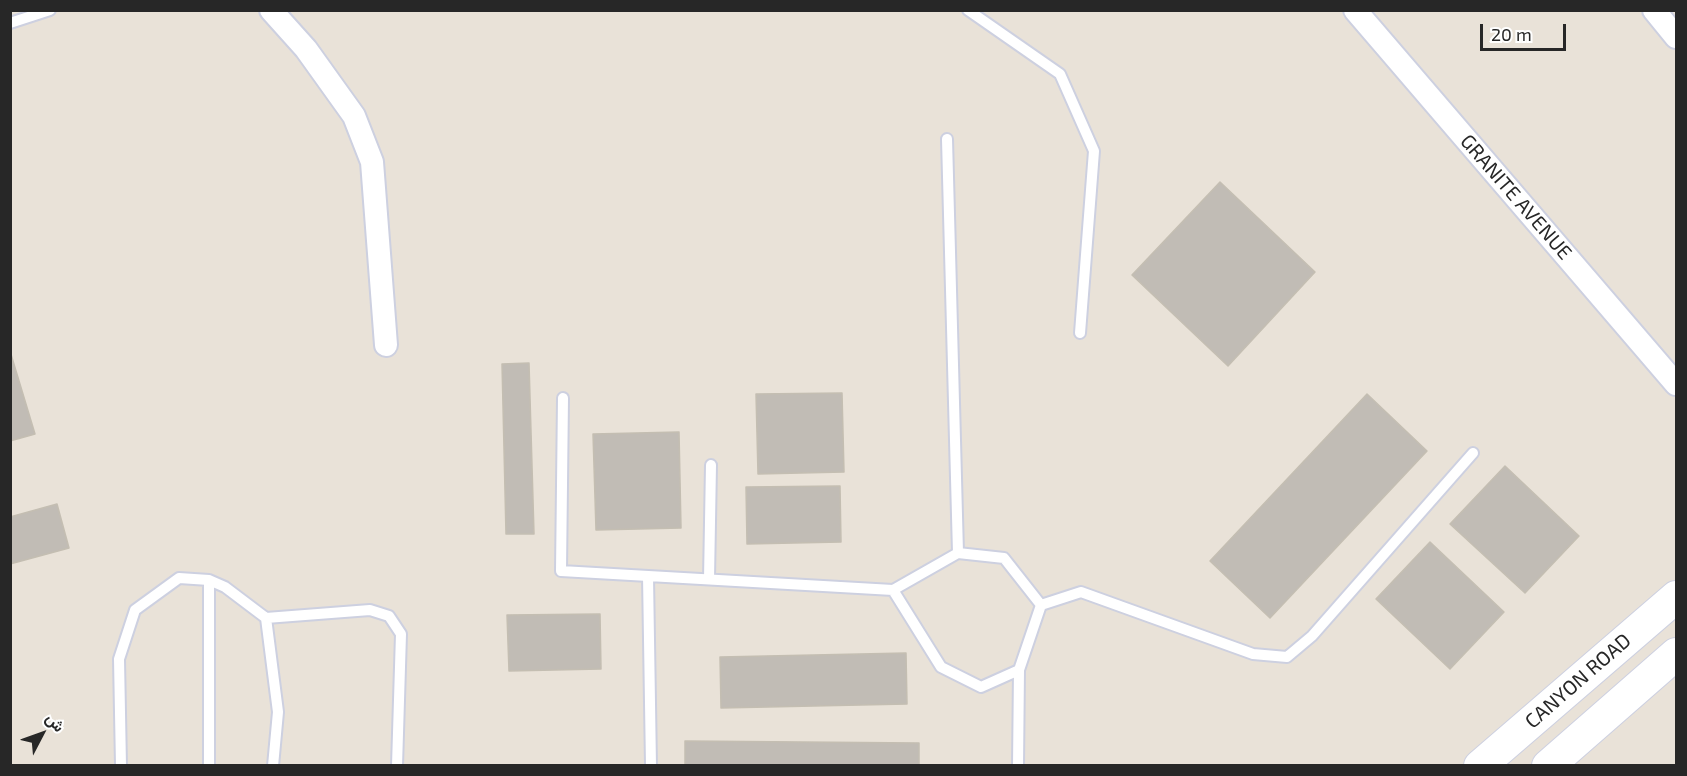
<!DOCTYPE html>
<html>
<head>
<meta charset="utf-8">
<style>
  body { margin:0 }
  #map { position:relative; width:1687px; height:776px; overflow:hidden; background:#e9e2d8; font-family:"Exo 2",Vazirmatn,sans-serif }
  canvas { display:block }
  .frame { position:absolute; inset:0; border:12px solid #272727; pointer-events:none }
  .north { position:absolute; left:12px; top:704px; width:60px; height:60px; -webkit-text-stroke:4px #fff; paint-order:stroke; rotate:49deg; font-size:16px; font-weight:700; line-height:24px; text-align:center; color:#272727 }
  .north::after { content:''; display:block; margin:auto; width:21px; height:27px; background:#272727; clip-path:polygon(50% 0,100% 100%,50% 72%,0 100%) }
  .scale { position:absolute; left:1480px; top:24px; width:86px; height:27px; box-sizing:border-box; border:3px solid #272727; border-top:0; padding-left:8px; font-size:18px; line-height:21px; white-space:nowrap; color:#272727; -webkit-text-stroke:4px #fff; paint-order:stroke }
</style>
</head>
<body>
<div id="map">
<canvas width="1687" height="776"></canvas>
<div class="frame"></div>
<div class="north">ش</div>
<div class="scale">20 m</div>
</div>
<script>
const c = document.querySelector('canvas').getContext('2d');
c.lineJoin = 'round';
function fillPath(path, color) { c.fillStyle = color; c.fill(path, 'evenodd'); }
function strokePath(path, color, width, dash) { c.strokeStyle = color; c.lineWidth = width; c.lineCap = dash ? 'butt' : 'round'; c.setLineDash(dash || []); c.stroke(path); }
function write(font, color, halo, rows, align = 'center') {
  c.font = font + ' "Exo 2",sans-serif'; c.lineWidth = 5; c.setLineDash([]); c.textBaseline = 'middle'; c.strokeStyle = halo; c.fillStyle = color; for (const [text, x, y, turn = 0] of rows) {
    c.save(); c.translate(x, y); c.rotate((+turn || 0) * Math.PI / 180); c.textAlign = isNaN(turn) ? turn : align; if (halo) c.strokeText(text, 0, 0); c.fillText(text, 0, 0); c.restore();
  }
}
const building = new Path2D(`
  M1220,182L1315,272L1228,366L1132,275Z
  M10,351L35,434L10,441Z
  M529,363L534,534H506L502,364Z
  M842,393L844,472L758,474L756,394Z
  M1367,394L1427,451L1270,618L1210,561Z
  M679,432L681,528L596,530L593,434Z
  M1505,466L1579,536L1525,593L1450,524Z
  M840,486L841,542L747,544L746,487Z
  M57,504L69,548L10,564V517Z
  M1430,542L1504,612L1450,669L1376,599Z
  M600,614L601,669L509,671L507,615Z
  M906,653L907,704L721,708L720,657Z
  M685,741L919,743V766H685Z`);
fillPath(building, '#c1bcb5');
strokePath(building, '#c4beb2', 1.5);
const service = new Path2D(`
  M968,10L1060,74L1094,151L1080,333
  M10,23L50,10
  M947,139L958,553
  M563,398L561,571L893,590L941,667L981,687L1019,670
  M648,576L651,766
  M709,579L711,465
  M209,580V766
  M893,590L958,553L1004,558L1041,605
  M1041,605L1081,592L1253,654L1287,657L1312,636L1473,453
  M266,618L370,610L389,616L401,634L397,766
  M121,766L119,659L135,610L179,578L209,580L225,587L266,618L278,712L273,766
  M1018,766L1019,670L1041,605`);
const minor = new Path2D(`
  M271,10L306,49L354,116L372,162L386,345
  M1355,10L1676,384
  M1654,10L1676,37`);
const secondary = new Path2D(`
  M1480,766L1676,597
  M1548,766L1676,654`);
strokePath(service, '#cdd0e0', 14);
strokePath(minor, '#cdd0e0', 26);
strokePath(secondary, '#cdd0e0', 34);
strokePath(service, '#fff', 10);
strokePath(minor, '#fff', 22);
strokePath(secondary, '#fff', 32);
write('20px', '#272727', '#fff', [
  ["GRANITE AVENUE",1516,197,49],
  ["CANYON ROAD",1578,681,-41]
]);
</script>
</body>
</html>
